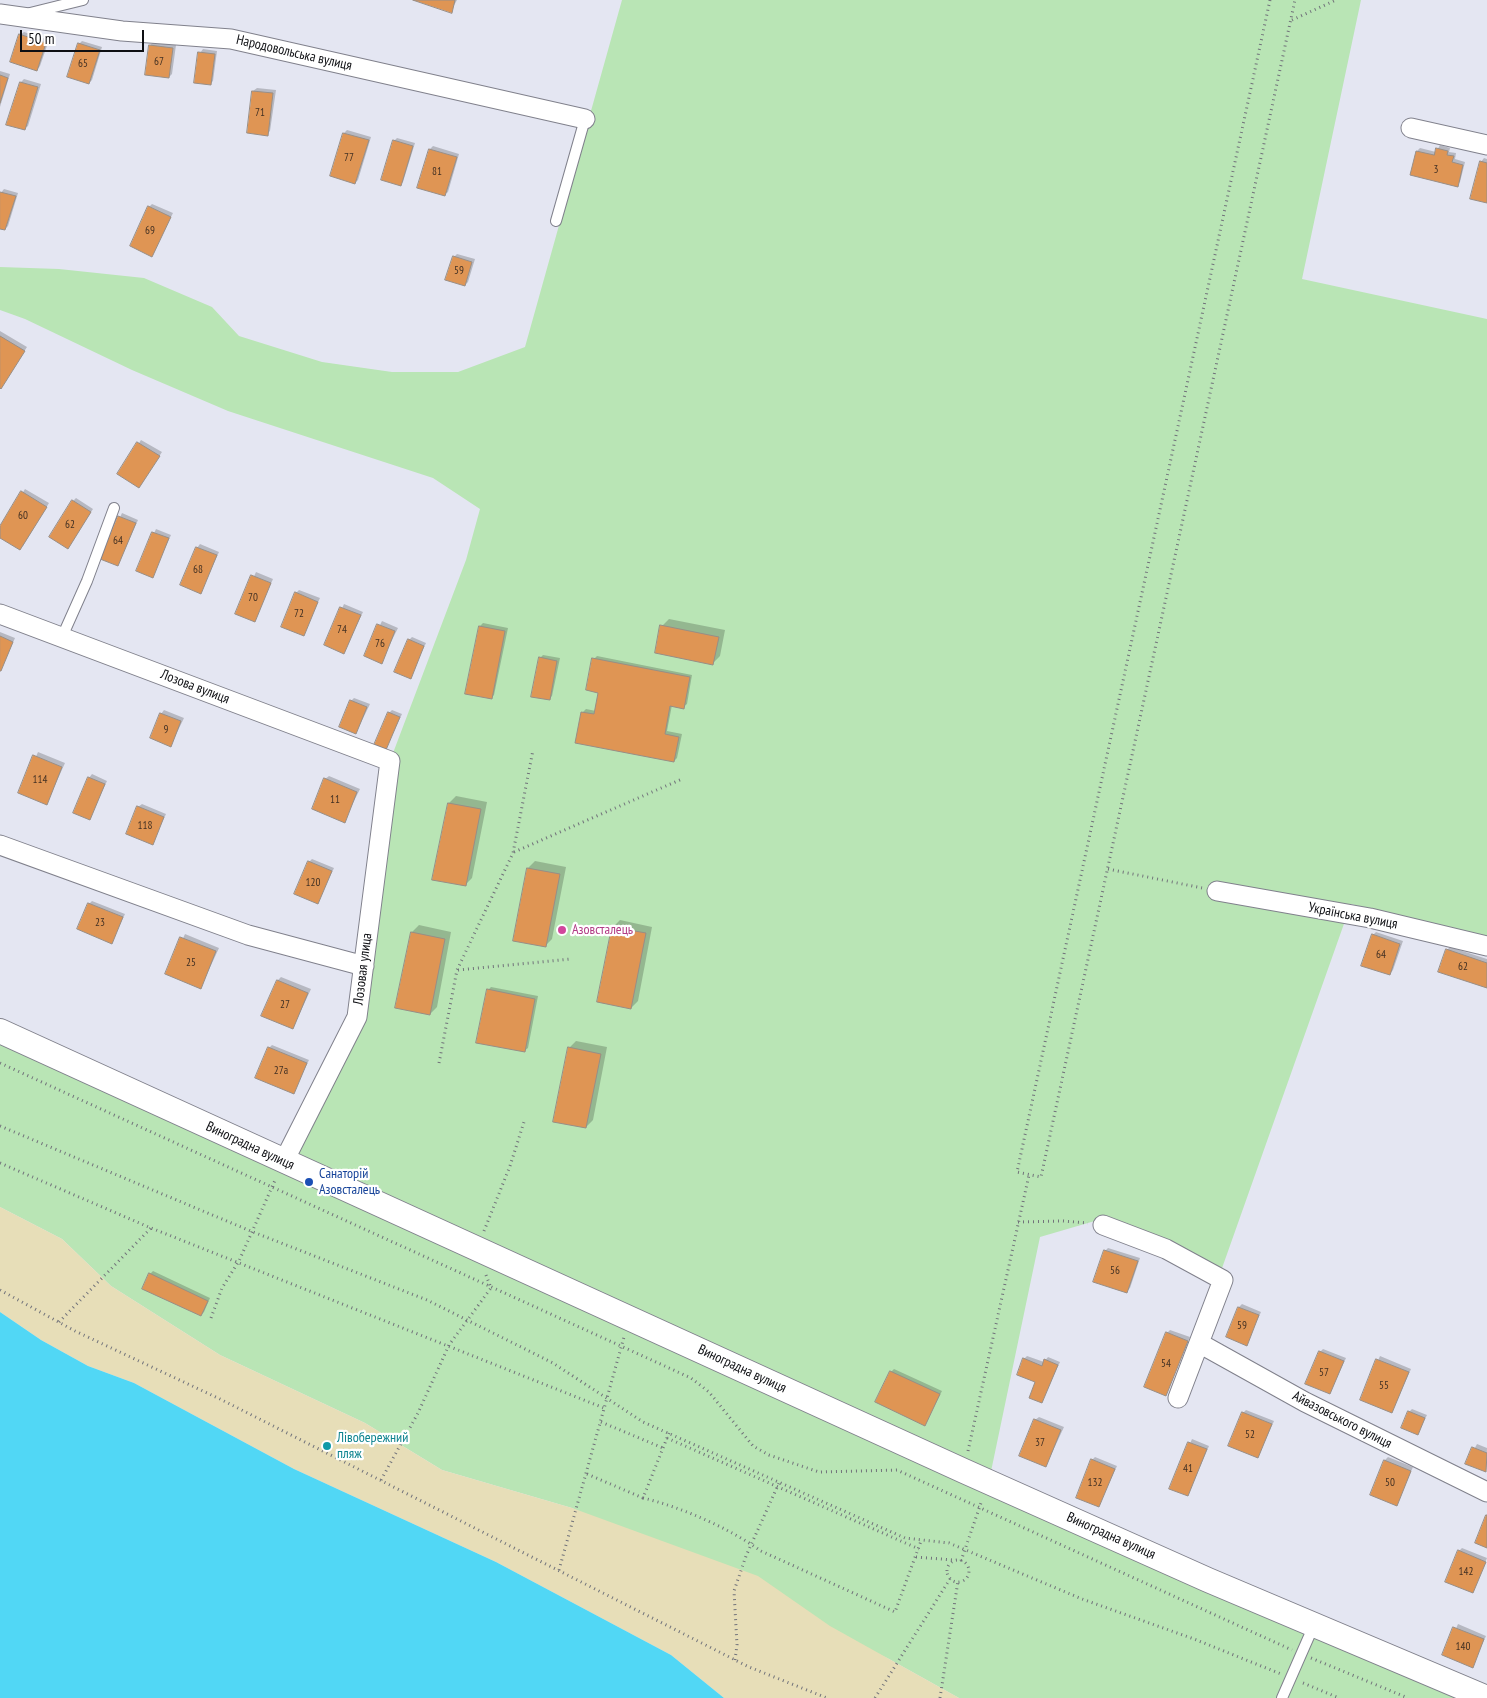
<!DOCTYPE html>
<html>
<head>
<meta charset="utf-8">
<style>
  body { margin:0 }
  #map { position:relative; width:1487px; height:1698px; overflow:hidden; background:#e4e6f2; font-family:"PT Sans Narrow",sans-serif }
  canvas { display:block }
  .scale { position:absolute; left:20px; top:30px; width:124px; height:22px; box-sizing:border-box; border:2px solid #0e0f13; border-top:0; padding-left:6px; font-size:15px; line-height:18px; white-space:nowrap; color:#0e0f13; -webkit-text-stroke:4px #fff; paint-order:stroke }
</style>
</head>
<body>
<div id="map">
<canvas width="1487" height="1698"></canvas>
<div class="scale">50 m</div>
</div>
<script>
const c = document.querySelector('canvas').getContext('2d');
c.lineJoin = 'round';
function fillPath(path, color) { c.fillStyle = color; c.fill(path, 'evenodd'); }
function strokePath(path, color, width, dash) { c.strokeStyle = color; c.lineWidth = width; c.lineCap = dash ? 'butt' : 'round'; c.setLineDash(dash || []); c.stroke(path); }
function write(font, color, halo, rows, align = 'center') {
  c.font = font + ' "PT Sans Narrow",sans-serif'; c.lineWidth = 4.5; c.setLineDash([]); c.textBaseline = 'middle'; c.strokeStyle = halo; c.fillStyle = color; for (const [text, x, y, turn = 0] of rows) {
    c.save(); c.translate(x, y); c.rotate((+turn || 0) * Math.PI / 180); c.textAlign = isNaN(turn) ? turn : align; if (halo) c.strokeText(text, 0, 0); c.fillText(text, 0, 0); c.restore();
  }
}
fillPath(new Path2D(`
  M622,0H1361L1302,279L1487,319V937L1351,904L1221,1271L1105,1218L1040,1237L989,1481L1487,1698H959L889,1659L572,1508L442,1470L365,1423L220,1355L111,1286L62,1239L0,1207V1031L284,1161L357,1017L390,761L466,560L480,509L433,478L228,411L132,370L25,319L0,310V267L59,269L144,278L212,307L239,336L322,362L392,372H458L525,347Z`), '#b9e5b5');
fillPath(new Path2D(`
  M0,1207L62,1239L111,1286L220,1355L365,1423L442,1470L572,1508L758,1576L830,1626L959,1698H724L671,1655L496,1562L294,1469L134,1383L88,1366L41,1340L0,1312Z`), '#e7deb8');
fillPath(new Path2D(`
  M0,1312L41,1340L88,1366L134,1383L294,1469L496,1562L671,1655L724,1698H0Z`), '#51d7f5');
fillPath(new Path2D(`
  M415,0H457L451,11Z
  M24,32L49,40L40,66L37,70L20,35Z
  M82,41L102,47L92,80L89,83L79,44Z
  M154,42L176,45L172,74L169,77L150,45Z
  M203,49L217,51L213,81L210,84L200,53Z
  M0,71L10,74L0,107Z
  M24,79L41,84L28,126L24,129L8,124L21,82Z
  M257,88L276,90L270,131L267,134L248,132L253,91Z
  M347,130L371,137L358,180L355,183L331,176L344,133Z
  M397,138L415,143L403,182L400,185L394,141Z
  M1440,145L1450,148L1449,152L1456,153L1455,159L1465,162L1460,182L1457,185L1417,151L1420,148L1436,152Z
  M433,146L459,154L448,192L444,195L430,149Z
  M1484,158L1487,159V202L1481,162Z
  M4,189L18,193L8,226L5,229L0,227V194Z
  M152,204L173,213L152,255L149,207Z
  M457,254L475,259L468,282L465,285L454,257Z
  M0,331L27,347L1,387H0Z
  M141,440L162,452L139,487L119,474Z
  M25,489L49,503L23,546L0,537V528Z
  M76,498L93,509L68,548L73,501Z
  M122,513L138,520L118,565L102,558Z
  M156,529L171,535L152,577L137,571Z
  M200,544L219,552L201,592L197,548Z
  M256,572L273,579L255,620L237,613Z
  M299,590L320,598L303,635L296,593Z
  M344,604L363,612L344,652L326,645Z
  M669,619L725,630L720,656L713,663L662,626Z
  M382,621L398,628L381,662L365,656Z
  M483,623L508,628L494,695L491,698L480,626Z
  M0,632L15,638L1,670H0Z
  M412,637L426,643L410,677L409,640Z
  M543,655L560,658L552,696L549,699L540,658Z
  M597,656L692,675L687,704L683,707L672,705L667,731L682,734L677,758L674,761L582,713L586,709L596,711L599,692L594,659Z
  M354,698L370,704L356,733L351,701Z
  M164,710L184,718L171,745L161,714Z
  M392,710L402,714L386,748L389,713Z
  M38,752L65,763L47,803L20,792Z
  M92,774L107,781L90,818L89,778Z
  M329,776L360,789L344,821L325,779Z
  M456,796L487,802L472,878L465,885L449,803Z
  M142,804L166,814L152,844L138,807Z
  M312,859L334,868L318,902L309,862Z
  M535,861L566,867L552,939L545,946L528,868Z
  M92,901L125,914L112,942L89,904Z
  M620,920L652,927L638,1001L631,1008L599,1001L613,927Z
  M419,925L451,932L437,1007L430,1014L412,932Z
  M1376,932L1403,941L1393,970L1390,974L1373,935Z
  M185,934L219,948L201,987L167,973Z
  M1450,947L1487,959V987L1447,950Z
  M281,977L311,989L293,1028L278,980Z
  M491,987L538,996L528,1048L524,1051L488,990Z
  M576,1041L607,1047L593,1120L586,1127L569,1048Z
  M272,1045L309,1060L293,1093L269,1048Z
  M1108,1248L1140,1258L1130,1288L1127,1291L1105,1251Z
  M153,1271L210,1298L204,1312L201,1315L150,1274Z
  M1242,1304L1261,1312L1246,1345L1239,1307Z
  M1170,1330L1190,1337L1165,1395L1167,1333Z
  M1323,1349L1346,1358L1330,1393L1320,1352Z
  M1027,1356L1044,1362L1048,1357L1060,1362L1042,1401L1036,1381L1024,1359Z
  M1380,1356L1411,1369L1392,1412L1361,1399Z
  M894,1369L942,1391L925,1424L891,1372Z
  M1412,1409L1427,1415L1418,1433L1409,1412Z
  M1246,1410L1274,1421L1258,1457L1243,1413Z
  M1039,1417L1064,1427L1046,1466L1035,1420Z
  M1192,1439L1209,1446L1188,1495L1171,1488Z
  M1477,1444L1487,1448L1486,1471L1467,1463Z
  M1095,1457L1117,1466L1099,1505L1092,1460Z
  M1388,1457L1413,1467L1397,1504L1385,1460Z
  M1462,1548L1487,1558L1473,1591L1459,1551Z
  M1458,1624L1486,1636L1472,1666L1444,1655Z`), '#0003');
const building = new Path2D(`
  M413,0H455L452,13Z
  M19,34L46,43L37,71L10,62Z
  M78,43L100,50L89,84L67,77Z
  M149,45L173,48L169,78L145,75Z
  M198,52L215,54L211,85L194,83Z
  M0,75L8,78L0,103Z
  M20,82L38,87L25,130L6,125Z
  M252,91L273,93L268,136L247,133Z
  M343,133L369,140L355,184L330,176Z
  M393,140L413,146L401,186L381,180Z
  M1436,148L1448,151L1447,155L1454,156L1452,162L1463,165L1458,187L1410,175L1416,151L1434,155Z
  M429,149L457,157L445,196L417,188Z
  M1480,161L1487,163V203L1470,199Z
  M0,192L16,196L5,230L0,229Z
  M148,206L171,217L152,257L130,246Z
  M453,256L472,262L465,286L445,280Z
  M0,336L25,351L1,389L0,388Z
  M137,442L160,456L139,488L117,474Z
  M21,491L47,507L20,550L0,538V526Z
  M72,500L91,512L68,549L49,537Z
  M118,516L136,523L118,566L100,559Z
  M152,532L169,538L153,578L136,571Z
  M196,547L217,555L201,594L180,585Z
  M251,575L271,583L255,622L235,614Z
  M295,592L318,602L304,636L281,627Z
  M340,607L361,615L344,654L324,645Z
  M377,624L395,631L382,664L364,656Z
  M660,625L719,637L713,665L655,653Z
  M479,626L505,631L492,699L465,694Z
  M0,636L13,642L1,671H0Z
  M408,639L424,646L411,679L394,672Z
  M539,657L557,661L550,700L531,697Z
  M592,658L690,677L684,709L670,706L665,734L679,737L674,762L575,743L581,712L594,714L598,693L586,690Z
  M350,700L367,707L356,734L339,727Z
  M388,712L400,717L386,750L374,745Z
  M160,713L181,721L171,747L150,738Z
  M33,755L62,767L47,805L18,793Z
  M88,777L105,784L90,820L73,813Z
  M324,778L357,792L345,823L312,809Z
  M448,803L481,809L466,886L432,880Z
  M137,806L164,817L153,845L126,834Z
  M308,861L332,871L318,904L294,894Z
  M527,868L560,874L546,947L513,941Z
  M88,903L123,917L112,944L77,929Z
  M612,927L646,933L631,1009L597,1002Z
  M411,932L445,939L430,1015L395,1008Z
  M1372,934L1400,944L1390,975L1361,966Z
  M180,937L216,951L201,989L165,974Z
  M1446,949L1487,963V988L1438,972Z
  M277,980L308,993L293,1029L261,1016Z
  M487,989L535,999L525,1052L476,1043Z
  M268,1047L307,1063L294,1094L255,1078Z
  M568,1047L601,1054L586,1128L553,1122Z
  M1104,1250L1138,1261L1127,1293L1093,1282Z
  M149,1273L208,1301L201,1316L142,1289Z
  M1238,1307L1259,1315L1247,1346L1226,1337Z
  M1166,1332L1188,1341L1166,1396L1144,1387Z
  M1319,1351L1344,1361L1330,1394L1305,1384Z
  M1023,1358L1042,1366L1044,1359L1058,1365L1042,1403L1029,1398L1035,1382L1017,1375Z
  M1376,1359L1409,1372L1392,1413L1360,1400Z
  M890,1371L940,1394L925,1426L875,1402Z
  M1408,1411L1425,1418L1418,1435L1401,1428Z
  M1242,1412L1272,1424L1258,1458L1228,1446Z
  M1034,1419L1061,1430L1046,1467L1019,1456Z
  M1188,1442L1207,1449L1188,1496L1169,1489Z
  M1472,1447L1487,1453L1486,1472L1465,1464Z
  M1091,1459L1115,1469L1099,1507L1076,1498Z
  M1384,1460L1411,1471L1397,1506L1370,1495Z
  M1486,1515H1487V1548L1475,1543Z
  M1458,1550L1486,1562L1473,1593L1445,1582Z
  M1453,1627L1484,1639L1473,1668L1442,1655Z`);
fillPath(building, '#df9554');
strokePath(building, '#988e86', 1);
const service = new Path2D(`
  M30,13L83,0
  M556,221L585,119
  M62,637L87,581L114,508
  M1282,1698L1314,1625`);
const minor = new Path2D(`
  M0,14L122,31L231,39L585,119
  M1411,128L1487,145
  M0,614L390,761L357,1017L284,1161
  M0,845L248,935L364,966
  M1217,891L1370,918L1487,946
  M1103,1225L1166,1249L1223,1280L1178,1398
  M1199,1343L1305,1402L1487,1492`);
const tertiary = new Path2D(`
  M0,1031L964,1471L1208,1580L1487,1698`);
strokePath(service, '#80818c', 12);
strokePath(minor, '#80818c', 21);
strokePath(tertiary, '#80818c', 26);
strokePath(new Path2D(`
  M1270,0L1017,1172L1041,1177L1295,0
  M1292,20L1336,0
  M514,852L682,779
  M1108,869L1202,888
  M458,970L571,959
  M0,1063L691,1378L709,1392L753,1446L769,1455L819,1472L897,1470L1292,1650
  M439,1063L457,970L513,853L533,750
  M0,1126L253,1232L427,1300L553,1363L643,1422L905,1538L949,1543L1082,1599L1194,1639L1281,1674
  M0,1163L151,1228L604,1408
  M1018,1222L1063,1221L1088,1223
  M484,1231L510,1166L524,1122
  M0,1290L75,1331L220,1399L749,1667L827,1698
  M211,1318L222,1288L239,1261L276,1178
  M59,1322L151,1228
  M601,1422L663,1448
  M669,1433L643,1498C681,1507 729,1528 761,1551L895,1612L921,1541
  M667,1438L919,1549
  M968,1451L1029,1175
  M587,1474L643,1498
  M381,1480L418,1413L449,1345L491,1288L486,1275
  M916,1557L953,1560
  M947 1571a11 11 0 1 1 22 0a11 11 0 1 1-22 0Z
  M961,1561L982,1500
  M559,1570L624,1337
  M1311,1658L1408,1698
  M735,1660L737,1645L734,1591L746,1556L779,1483
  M1303,1683L1339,1698
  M875,1698L950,1579
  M940,1698L958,1581`), '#71727a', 3, [1, 4]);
strokePath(service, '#fff', 10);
strokePath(minor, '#fff', 19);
strokePath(tertiary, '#fff', 24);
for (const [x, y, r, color] of [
  [562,930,5,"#d1479c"],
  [309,1182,5,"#1a4fb4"],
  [327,1446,5,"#0f9aa8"]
]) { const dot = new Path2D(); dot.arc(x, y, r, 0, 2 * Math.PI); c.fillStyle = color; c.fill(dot); strokePath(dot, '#fff', 2); }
write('11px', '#423023', null, [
  ["67",159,62],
  ["65",83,64],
  ["71",260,113],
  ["77",349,158],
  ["3",1436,170],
  ["81",437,172],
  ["69",150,231],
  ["59",459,271],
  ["60",23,516],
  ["62",70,525],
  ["64",118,541],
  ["68",198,570],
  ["70",253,598],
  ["72",299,614],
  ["74",342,630],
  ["76",380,644],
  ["9",166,730],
  ["114",40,780],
  ["11",335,800],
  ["118",145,826],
  ["120",313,883],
  ["23",100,923],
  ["64",1381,955],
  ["25",191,963],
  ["62",1463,967],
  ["27",285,1005],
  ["27а",281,1071],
  ["56",1115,1271],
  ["59",1242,1326],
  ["54",1166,1364],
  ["57",1324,1373],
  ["55",1384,1386],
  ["52",1250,1435],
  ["37",1040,1443],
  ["41",1188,1469],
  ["132",1095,1483],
  ["50",1390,1483],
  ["142",1466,1572],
  ["140",1463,1647]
]);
write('14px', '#0e0f13', '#fff', [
  ["Народовольська вулиця",294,53,13],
  ["Лозова вулиця",195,687,21],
  ["Українська вулиця",1353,916,11],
  ["Лозовая улица",363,969,-83],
  ["Виноградна вулиця",250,1146,25],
  ["Виноградна вулиця",742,1369,25],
  ["Айвазовського вулиця",1342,1420,27],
  ["Виноградна вулиця",1111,1536,24]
]);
write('14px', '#b23c85', '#fff', [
  ["Азовсталець",572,930]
], 'left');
write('14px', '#164399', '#fff', [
  ["Санаторій",319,1174],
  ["Азовсталець",319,1190]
], 'left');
write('14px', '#0d838f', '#fff', [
  ["Лівобережний",337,1438],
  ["пляж",337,1454]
], 'left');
</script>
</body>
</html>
